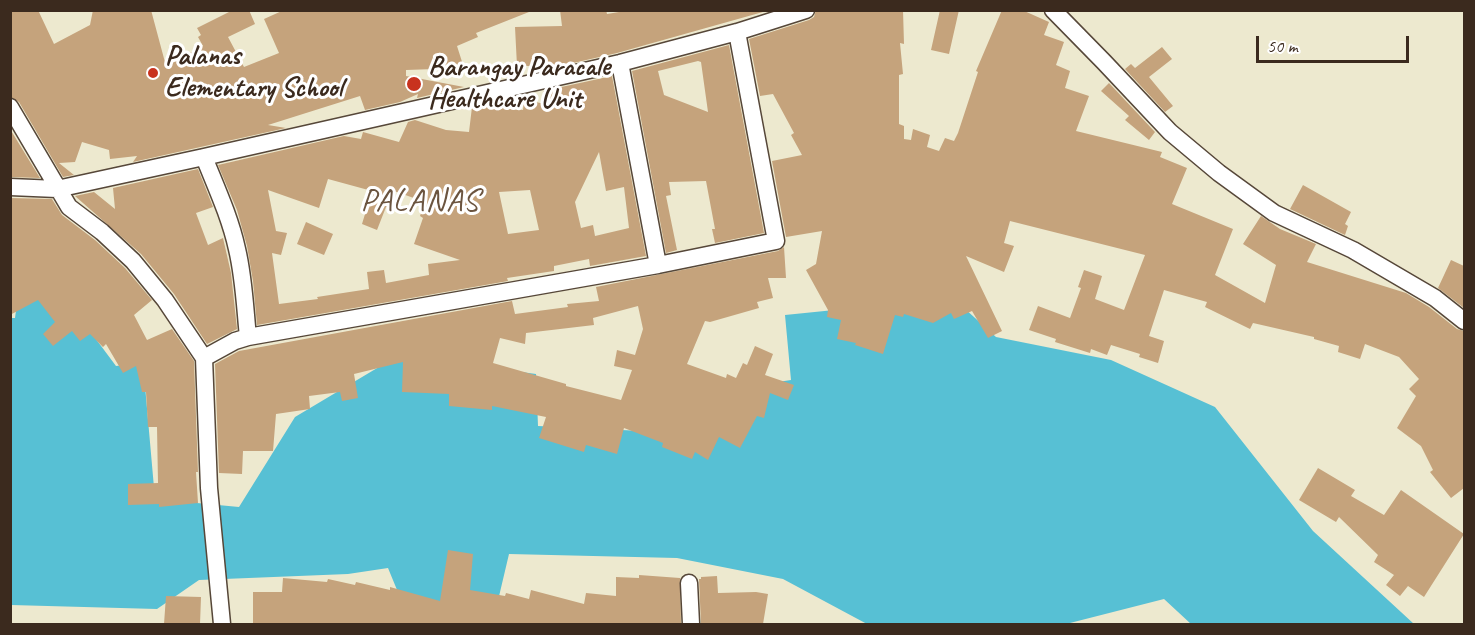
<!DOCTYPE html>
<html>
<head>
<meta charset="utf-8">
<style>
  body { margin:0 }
  #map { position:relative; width:1475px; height:635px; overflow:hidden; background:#ede9cf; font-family:Caveat,sans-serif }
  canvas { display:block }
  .frame { position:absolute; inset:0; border:12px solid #3b2a1e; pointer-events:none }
  .scale { position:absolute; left:1256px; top:36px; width:153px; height:27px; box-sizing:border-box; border:3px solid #3b2a1e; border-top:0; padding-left:8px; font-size:18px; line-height:21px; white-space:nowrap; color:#3b2a1e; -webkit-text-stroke:4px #fff; paint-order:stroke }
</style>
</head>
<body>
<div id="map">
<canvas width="1475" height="635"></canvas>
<div class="frame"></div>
<div class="scale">50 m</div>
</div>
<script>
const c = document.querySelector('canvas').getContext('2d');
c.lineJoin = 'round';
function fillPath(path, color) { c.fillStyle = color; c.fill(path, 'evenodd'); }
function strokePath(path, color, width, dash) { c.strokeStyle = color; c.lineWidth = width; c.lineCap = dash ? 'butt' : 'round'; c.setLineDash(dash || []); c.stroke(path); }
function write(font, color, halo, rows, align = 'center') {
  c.font = font + ' Caveat,sans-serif'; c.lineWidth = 6; c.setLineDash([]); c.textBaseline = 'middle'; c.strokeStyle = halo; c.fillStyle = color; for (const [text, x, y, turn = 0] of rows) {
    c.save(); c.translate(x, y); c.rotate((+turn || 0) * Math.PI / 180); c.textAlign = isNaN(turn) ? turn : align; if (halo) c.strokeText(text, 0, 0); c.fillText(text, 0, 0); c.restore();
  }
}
fillPath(new Path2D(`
  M25,244L116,366L143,363L155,499L239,507L295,417L399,355L536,374L538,426L663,432L758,385L791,380L785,315L953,298L996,337L1111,360L1215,407L1313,531L1414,624H1191L1164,599L1066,624H867L783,579L677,558L509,554L496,609L402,602L388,568L348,574L199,580L157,609L11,605L10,318H15Z`), '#57c0d4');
fillPath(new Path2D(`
  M10,10H38L54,44L90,25L93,10H151L166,66L203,46L198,37L201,35L197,28L233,10H249L255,24L228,37L244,67L279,53L264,19L284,10L529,12L476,33L478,37L457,46L464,68L406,70V76L464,87L417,98L418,94L400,102L365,110L360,96L268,125L286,128L133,162L137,156L110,159L109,150L82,142L75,162L59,163L74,175L63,177L19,102L10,97Z
  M560,10H606L607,14L631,10H770L617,53L538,71L537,66H517L515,27L562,26Z
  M816,10H903L904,44L900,43L903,74L899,75V124L904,126V139L911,140L913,129L930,135L927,147L939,151L945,138L954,141L958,133L978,72L976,71L1002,10H1022L1049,22L1044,35L1064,42L1056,65L1070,71L1065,88L1089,96L1076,131L1162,152L1160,157L1187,168L1172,204L1233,229L1215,275L1265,303L1276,265L1243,244L1261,216L1280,229L1316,244L1307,262L1406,293L1429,307L1457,329L1464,331V488L1451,498L1430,472L1433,470L1421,446L1397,428L1416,396L1409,389L1419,379L1399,357L1365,344L1360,359L1338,352L1339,346L1314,339V337L1253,323L1250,329L1205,307L1207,302L1164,290L1149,336L1164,341L1158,363L1139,357L1140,354L1111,345L1107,355L1091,349L1090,353L1055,342L1056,339L1029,330L1038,306L1070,318L1081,288L1078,287L1084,270L1102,276L1095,299L1124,310L1145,255L1010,221L1004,243L1014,246L1004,272L966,256L1002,331L988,338L972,311L954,319L951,313L933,323L904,314L903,317L895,315L883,354L855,345L856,343L837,339L841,320L827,317L828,310L806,270L816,264L822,231L786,237L772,161L802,155L791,135L794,133L773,94L760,96L749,39L809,20L814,17Z
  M940,10H959L949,54L931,50Z
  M729,45L764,233L715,243L712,229H715L706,181L669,182L671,195L666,196L677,250L666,253L632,71ZM698,61L701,62L708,112L664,95L658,71Z
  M1162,47L1172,59L1149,77L1173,106L1165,112L1125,69L1131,64L1135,68Z
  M612,76L646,256L590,266L589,259L554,266V271L507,278L508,281L257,325L253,281L247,246L237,210L218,165L344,136L361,139L363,132L399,142L408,122L415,120L446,130L469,132L472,107L485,104L523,110L524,100L546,104L543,91ZM599,152L606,191L624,187L629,228L595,236L593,225L581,228L575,202ZM328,179L372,191L362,224L377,230L386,207L389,208L394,191L425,202L420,216L423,218L414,244L460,260L428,264L429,275L386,283L384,270L367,272L369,289L317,297L318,299L279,304L272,253L281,255L287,233L276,231L268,190L319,208ZM530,190L539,230L508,234L499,192Z
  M1109,83L1155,132L1149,140L1125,120L1129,116L1101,91Z
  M10,129L40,178L10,177Z
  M198,169L213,207L196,213L208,245L223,238L231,273L237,329L207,344L174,294L141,254L75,196L94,192L115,209L113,188Z
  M1303,185L1351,212L1345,224L1348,226L1345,235L1290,209Z
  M10,198L52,199L62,215L95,240L125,268L152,300L134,315L147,340L172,329L194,361L198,472H196L198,503L159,507V504L128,505V484L158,483L157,427H148L146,392H142L136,366L123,373L106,344L103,347L90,334L80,341L72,331L53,346L43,334L55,322L38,300L10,315Z
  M306,222L333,234L324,255L297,244Z
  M784,247L786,278H768L773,298L757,302L759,308L710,322L705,321L687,364L726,378L727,374L736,378L743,363L747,365L755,346L773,354L765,375L794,385L788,400L770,393L764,418L757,416L740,448L719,437L708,460L695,452L692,459L662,447L663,443L624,428L617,454L586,445L584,452L539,438L546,417L492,406V410L449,406V394L402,392L403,362L354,374L358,398L342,401L340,392L309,396L310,409L276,414L273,451H243L242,474L219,473L215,364L239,351L512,301L515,314L568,307L567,304L599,301L596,287L778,251ZM638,306L643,329L635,355L617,350L614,366L632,370L621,400L566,386V384L493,363L500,338L525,344L526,333L594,325L593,318Z
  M1451,260L1464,266V308L1438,288Z
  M1318,468L1355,490L1351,496L1384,515L1401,490L1464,534L1424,597L1408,586L1400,596L1386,585L1394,575L1374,562L1378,555L1339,517L1336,522L1299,500Z
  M448,550L473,554L470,590L505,596L506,593L529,599L531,590L584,604L586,593L616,596V577L639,578V575L680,578L681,624H253V592H282L283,578L327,582L328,579L355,585L356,582L390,590V587L440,601Z
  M717,576L718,593L756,592L768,594L763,624H701L699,579H701V577Z
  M166,596L201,597L200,624H164Z`), '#c5a37c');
const minor = new Path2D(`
  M1053,10L1104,62L1170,132L1219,173L1274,213L1353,250L1435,298L1464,321
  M10,107L69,207L102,232L133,261L165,300L204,358L209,488L222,624
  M204,157C216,187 230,217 237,249C244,278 245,308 248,337L235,341L204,358
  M10,187L57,189L204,157L620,63L737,32L806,10
  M658,265L776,241L737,32
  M248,337L658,265L620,63
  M689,583L691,624`);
strokePath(minor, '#564739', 19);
strokePath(minor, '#fff', 16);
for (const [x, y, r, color] of [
  [153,73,6,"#c8321e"],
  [414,84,8,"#c8321e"]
]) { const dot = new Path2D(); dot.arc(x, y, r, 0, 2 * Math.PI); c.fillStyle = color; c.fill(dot); strokePath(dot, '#fff', 2); }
write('bold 28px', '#3b2a1e', '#fff', [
  ["Palanas",165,57],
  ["Elementary School",165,89],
  ["Barangay Paracale",428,68],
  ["Healthcare Unit",428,100]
], 'left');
c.letterSpacing = '1.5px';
write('32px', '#6b543f', '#fff', [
  ["PALANAS",420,202]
]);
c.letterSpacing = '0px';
</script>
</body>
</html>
